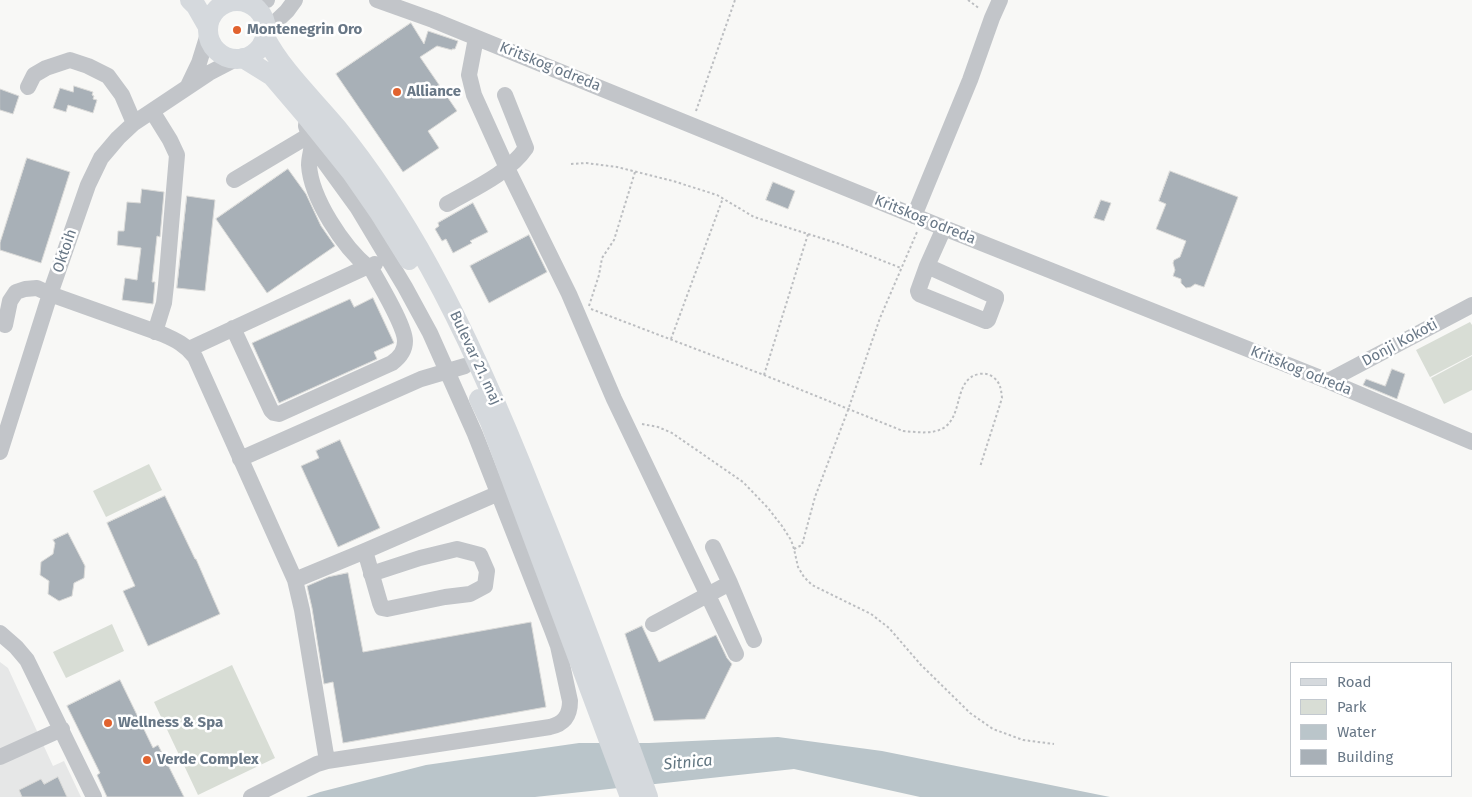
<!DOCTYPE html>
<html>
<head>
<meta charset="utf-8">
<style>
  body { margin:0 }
  #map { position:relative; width:1472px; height:797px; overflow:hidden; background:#f8f8f6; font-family:"Fira Sans",sans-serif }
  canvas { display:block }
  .legend { position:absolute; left:1290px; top:662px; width:162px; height:115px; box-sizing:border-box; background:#fff; border:1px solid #c3c9cf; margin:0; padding:6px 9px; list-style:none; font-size:15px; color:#687786 }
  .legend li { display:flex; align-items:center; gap:10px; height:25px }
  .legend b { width:25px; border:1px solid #c3c9cf }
</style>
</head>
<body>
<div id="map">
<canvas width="1472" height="797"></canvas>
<ul class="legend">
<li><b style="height:6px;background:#d5d9dd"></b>Road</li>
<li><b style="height:14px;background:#d8ddd5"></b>Park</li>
<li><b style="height:14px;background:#bac5ca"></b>Water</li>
<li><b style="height:14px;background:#a8b0b7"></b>Building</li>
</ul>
</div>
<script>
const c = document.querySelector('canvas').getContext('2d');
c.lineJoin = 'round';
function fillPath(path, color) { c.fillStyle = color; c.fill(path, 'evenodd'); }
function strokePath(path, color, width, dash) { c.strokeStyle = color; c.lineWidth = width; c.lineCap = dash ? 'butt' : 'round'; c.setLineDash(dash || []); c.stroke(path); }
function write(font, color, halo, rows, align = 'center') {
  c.font = font + ' "Fira Sans",sans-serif'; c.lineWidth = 5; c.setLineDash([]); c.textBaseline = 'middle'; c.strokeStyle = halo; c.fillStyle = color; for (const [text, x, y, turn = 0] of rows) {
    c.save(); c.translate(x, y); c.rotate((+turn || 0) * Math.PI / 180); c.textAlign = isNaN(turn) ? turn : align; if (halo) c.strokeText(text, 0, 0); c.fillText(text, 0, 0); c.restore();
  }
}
fillPath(new Path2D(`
  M0,662L8,668L53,766L64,761L81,797H0Z`), '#e6e7e7');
fillPath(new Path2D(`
  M1470,322L1472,325V355L1430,377L1416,350Z
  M1472,356V390L1444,404L1431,378Z
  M149,464L162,490L106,517L93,491Z
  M112,624L124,651L66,678L53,652Z
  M232,665L275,758L198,795L154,702Z`), '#d8ddd5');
fillPath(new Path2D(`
  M778,737L882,751L1110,797H920L794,769L535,797H306L320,792L426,765L579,743H649Z`), '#bac5ca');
const building = new Path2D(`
  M411,23L424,44L428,31L458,41L455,49H452V50L437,46L420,57L457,111L428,131L439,148L403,172L336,74Z
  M74,86L93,92L92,95L94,96L93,99L97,100L93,113L68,105L66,112L53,108L60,88L73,92Z
  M0,89L19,96L13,114L0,110Z
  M27,158L70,172L41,263L0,250V243Z
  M288,169L306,194L321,226L335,246L267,293L216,219Z
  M1170,171L1238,197L1204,287L1195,284L1191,287L1186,288L1181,283V279L1173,276L1175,270L1173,263L1174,260L1180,257L1186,241L1156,229L1166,204L1159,201Z
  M773,182L795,191L788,209L766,200Z
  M142,189L164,192L160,237L157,236L152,282H155L153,304L122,300L125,278L137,280L141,248L117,245L118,231H124L127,202L140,203Z
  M187,196L215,200L205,291L177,288Z
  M1101,200L1111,203L1104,221L1094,218Z
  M473,203L488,232L470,241L472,243L453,253L446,239L442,241L435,229L439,226L438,223Z
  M529,235L547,272L489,303L470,266Z
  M373,298L394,343L374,352L377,359L279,403L252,343L350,299L354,307Z
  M1392,369L1405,374L1397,399L1363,385L1366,379L1385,386Z
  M340,440L380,528L338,547L301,466L319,458L316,451Z
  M165,496L195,559H196L220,614L148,646L123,591L135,586L107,523Z
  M68,533L85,566L84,578L74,583L72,596L59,601L48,594L49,581L40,575L41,562L53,554L55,543L53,540Z
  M348,573L363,652L531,622L546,707L343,743L333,682L324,684L312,608L307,586L328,577Z
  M642,626L659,662L716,635L727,658L732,664L705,719L654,721L625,634Z
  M120,680L153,748L158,745L184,797H107L97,775L100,773L67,706Z
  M58,777L67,797H22L19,790L41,779L44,784Z`);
fillPath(building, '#a8b0b7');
strokePath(building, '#dadad8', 1);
strokePath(new Path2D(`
  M968,0L980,9
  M696,111L735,0
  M571,164L586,163L617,167L673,181L717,195L754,217L840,244L901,268
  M589,306L599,275L602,258L614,240L635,172
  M591,309L764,375L903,431C917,432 933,435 945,427C963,414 954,379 979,374C984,373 989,374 993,377C1001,383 1001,390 1002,398L980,467
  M671,339L723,198
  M764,375L808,234
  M642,424L658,427L672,433L743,482L768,508L782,526L791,540L794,549L798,567L804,577L812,585L871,614L889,628L921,665L970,713L993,729L1023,740L1054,744
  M794,549L802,545L815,497L848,410L880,318L917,232`), '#bcbec1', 2, [2.5, 2.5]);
strokePath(new Path2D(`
  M377,0L433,20L944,228L1328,381L1472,442
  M249,3L267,0
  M266,31L287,11L295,0
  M476,38L469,75L474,95L507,168L569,294L614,399L736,654
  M188,86L199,63L208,34
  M28,87L34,75L46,68L70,60L88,66L108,76L122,95L134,123
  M152,111L170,140L177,155L166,285L164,303L155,332
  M312,145C311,152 309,158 309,165C311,198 343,247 369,268L375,264
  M234,180L308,136
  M447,204C473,189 509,173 526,148L505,95
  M914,216L970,80L992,18L1000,0
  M927,266L996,297V299L988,320L986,321L919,294L918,291L927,266L944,228
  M5,325L10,301L16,292L25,289L37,288L50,294L162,334C176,340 186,345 195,357L295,580L302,610L327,761
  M189,349L364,268H369L372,270C380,285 405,326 405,341C405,351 400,357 392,363L279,414L274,413L271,410L233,328
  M1328,381L1472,305
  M0,452L50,294L88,185L101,158L118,138L134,123L209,73L236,59
  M240,459L421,379L465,366
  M713,547L730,583
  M365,551L380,603L382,608L387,609L445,597L470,594L485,586L487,571L480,555L457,549L420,558L371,574
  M295,580L365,551L499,493
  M653,624L730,583L754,640
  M0,633L16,647L27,660L94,797
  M0,757L62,729
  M251,797L317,764L327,761L550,727C564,724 570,715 570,701L558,646L552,630L475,434L430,333L405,287L357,207L312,145L306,126L307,117`), '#c2c5c9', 16);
strokePath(new Path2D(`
  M190,0L196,6L208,27
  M208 30a29 29 0 1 1 58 0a29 29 0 1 1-58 0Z
  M265,37C282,70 313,99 337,128C372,171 403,219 430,268C471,342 504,420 535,499C575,597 612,697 648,797
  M243,58L272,76L307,117L352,173L379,212L409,260
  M479,399L490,422L630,797`), '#d5d9dd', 20);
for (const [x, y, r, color] of [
  [237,30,5,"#e1622e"],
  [397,92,5,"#e1622e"],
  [108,723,5,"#e1622e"],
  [147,760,5,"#e1622e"]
]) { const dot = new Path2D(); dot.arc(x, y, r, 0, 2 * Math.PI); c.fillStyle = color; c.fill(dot); strokePath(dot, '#fff', 2); }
write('bold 15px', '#687786', '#fff', [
  ["Montenegrin Oro",247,30],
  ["Alliance",407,92],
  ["Wellness & Spa",118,723],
  ["Verde Complex",157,760]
], 'left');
write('15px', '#687786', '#fff', [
  ["Kritskog odreda",550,67,22],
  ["Kritskog odreda",925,220,22],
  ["Oktoih",65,251,-71],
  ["Donji Kokoti",1400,343,-28],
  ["Bulevar 21. maj",475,358,65],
  ["Kritskog odreda",1301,371,22]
]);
write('italic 16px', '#637782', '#fff', [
  ["Sitnica",688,763,-5]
]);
</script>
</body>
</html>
